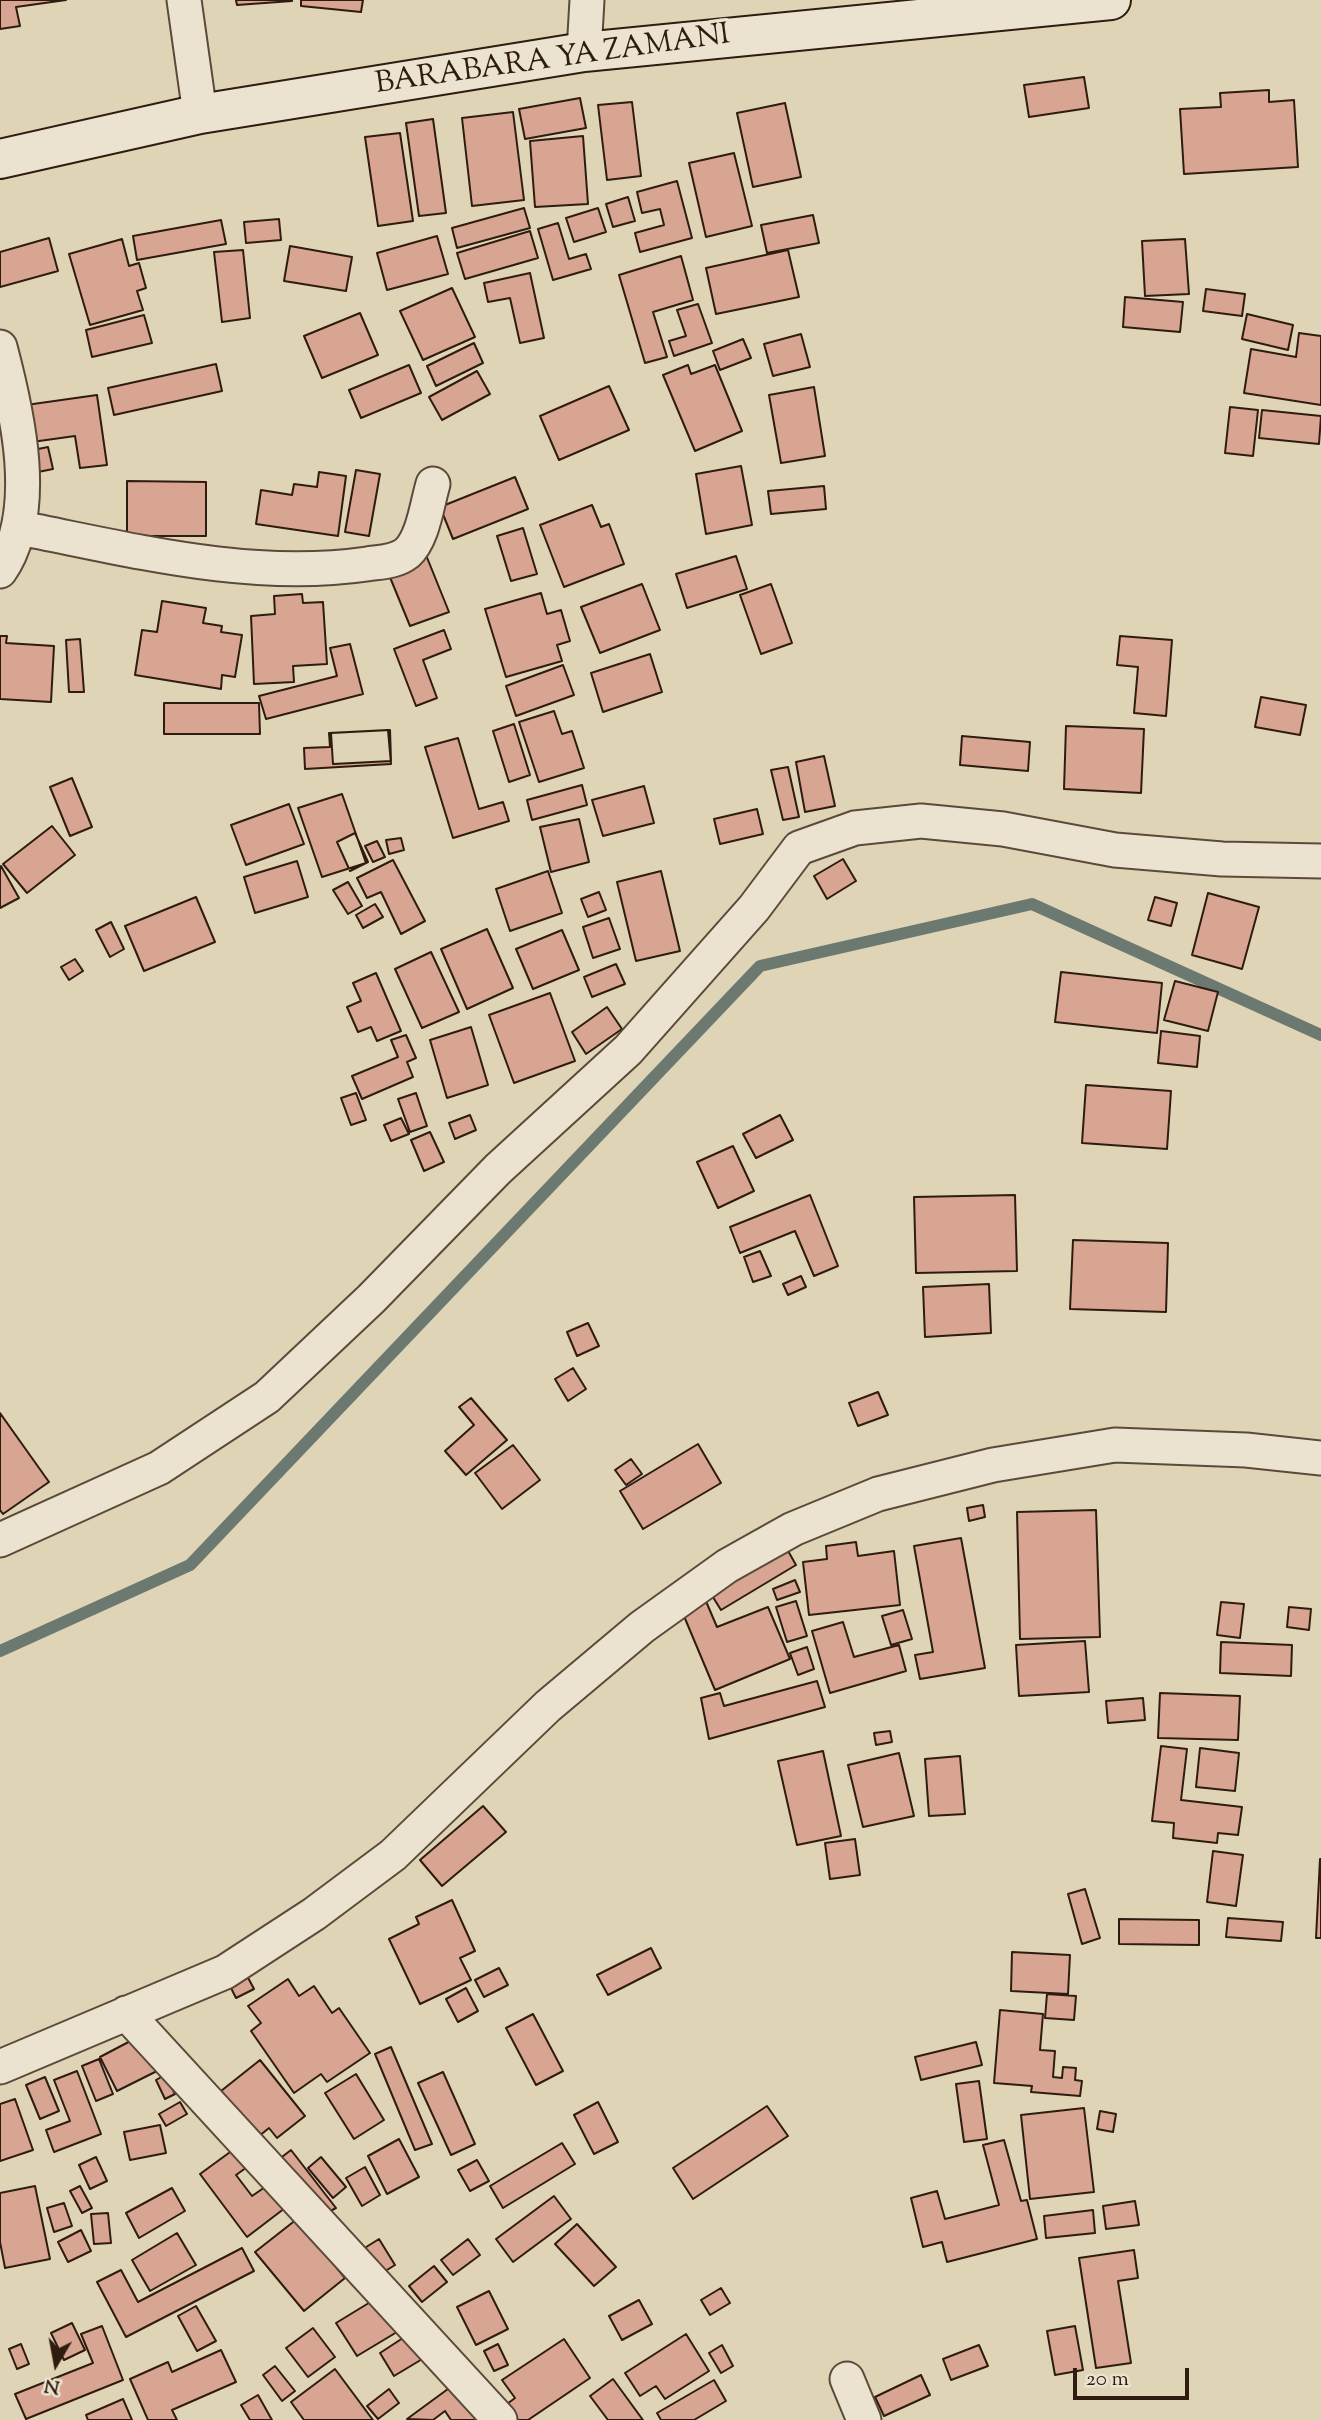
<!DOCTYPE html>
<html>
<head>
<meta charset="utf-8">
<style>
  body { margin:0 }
  #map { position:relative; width:1321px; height:2420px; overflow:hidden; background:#e0d4b7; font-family:"Sorts Mill Goudy",serif }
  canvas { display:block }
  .north { position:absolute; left:21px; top:2329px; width:70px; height:70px; -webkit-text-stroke:5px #ebe3d0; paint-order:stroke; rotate:190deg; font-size:19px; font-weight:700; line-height:28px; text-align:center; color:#2f1c0f }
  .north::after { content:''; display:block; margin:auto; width:24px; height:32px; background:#2f1c0f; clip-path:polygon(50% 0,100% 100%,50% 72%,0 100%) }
  .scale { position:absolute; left:1073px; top:2368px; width:116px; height:32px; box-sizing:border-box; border:4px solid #2f1c0f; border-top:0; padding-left:9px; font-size:21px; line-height:24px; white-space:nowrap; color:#2f1c0f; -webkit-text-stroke:5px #ebe3d0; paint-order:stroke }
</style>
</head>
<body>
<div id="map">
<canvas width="1321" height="2420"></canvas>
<div class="north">N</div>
<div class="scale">20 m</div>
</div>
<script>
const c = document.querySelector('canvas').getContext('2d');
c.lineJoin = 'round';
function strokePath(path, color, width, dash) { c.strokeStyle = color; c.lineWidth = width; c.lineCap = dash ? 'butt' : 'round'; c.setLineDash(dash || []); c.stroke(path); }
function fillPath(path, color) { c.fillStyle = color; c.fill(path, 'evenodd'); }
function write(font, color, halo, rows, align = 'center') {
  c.font = font + ' "Sorts Mill Goudy",serif'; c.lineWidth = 7; c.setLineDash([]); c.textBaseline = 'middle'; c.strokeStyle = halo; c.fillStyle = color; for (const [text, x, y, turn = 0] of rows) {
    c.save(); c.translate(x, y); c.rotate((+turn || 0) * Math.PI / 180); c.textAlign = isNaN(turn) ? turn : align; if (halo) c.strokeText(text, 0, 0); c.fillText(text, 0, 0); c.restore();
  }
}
strokePath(new Path2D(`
  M0,1651L190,1565L760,966L1032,904L1321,1035`), '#6c7971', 12);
const building = new Path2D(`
  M0,0H66L16,7L20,26L0,29Z
  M236,0H292V1L237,5Z
  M301,0H363L361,12L301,6Z
  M1084,77L1089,108L1029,117L1024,85Z
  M1269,90V102L1294,100L1298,167L1184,174L1180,109L1221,107L1220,93Z
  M580,98L586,128L525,139L519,109Z
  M632,102L641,176L607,180L598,105Z
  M785,103L801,177L753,187L737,113Z
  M513,112L524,200L472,206L462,118Z
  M433,119L446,213L419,216L406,123Z
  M400,133L413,221L378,226L365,137Z
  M583,136L588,204L535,207L530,141Z
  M734,153L752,226L706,237L689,163Z
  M677,181L692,238L640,252L635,233L664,225L660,209L642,213L637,192Z
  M628,197L635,221L613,227L606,204Z
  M524,208L530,228L457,248L452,228Z
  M598,208L606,232L574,242L566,218Z
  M813,215L819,243L767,253L761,225Z
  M279,219L281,240L246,243L244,222Z
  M221,220L226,244L137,260L133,236Z
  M558,223L569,259L586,254L591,269L553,280L538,229Z
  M530,231L538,258L465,279L457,253Z
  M437,236L448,274L387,290L377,253Z
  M49,238L58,271L0,287V252Z
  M122,239L129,266L139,263L146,288L137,291L143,310L90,325L69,254Z
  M1185,239L1189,294L1145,296L1142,241Z
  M290,246L352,257L346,291L284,281Z
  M243,250L250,318L222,322L214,252Z
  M788,250L799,297L716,314L706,268Z
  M681,256L693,300L653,312L667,357L645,363L619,275Z
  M530,273L544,338L520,343L510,298L488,302L484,283Z
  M452,288L475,337L423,360L400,311Z
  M1206,289L1245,294L1242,316L1203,311Z
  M1125,297L1183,302L1180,332L1123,327Z
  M698,304L712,343L674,356L669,341L686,336L677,310Z
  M360,313L378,355L322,378L304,336Z
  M1247,314L1293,325L1288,350L1242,339Z
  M144,315L152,343L92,357L86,330Z
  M1299,333L1321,336V405L1244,393L1251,349L1296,357Z
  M801,334L810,367L773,376L764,344Z
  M743,339L751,358L720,370L713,351Z
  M474,343L483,363L436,386L427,366Z
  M216,364L222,391L114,415L108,388Z
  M409,365L421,393L361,418L349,390Z
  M688,365L691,374L715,365L742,431L695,451L663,375Z
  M477,371L490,394L442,420L429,397Z
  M609,386L629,430L559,460L540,416Z
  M814,387L825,456L781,463L769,395Z
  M97,395L107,465L80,468L75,436L32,442L26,405Z
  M1230,407L1258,410L1253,456L1225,453Z
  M1262,410L1321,416L1319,444L1259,438Z
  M48,447L53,469L33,473L28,451Z
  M741,466L752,525L706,534L696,474Z
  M356,470L380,474L369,536L345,532Z
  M319,472L346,476L338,536L256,524L261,490L292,495L294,484L317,487Z
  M515,477L528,509L453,539L440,507Z
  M127,481L206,482V536H127Z
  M824,486L826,509L771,514L768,491Z
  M592,505L601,527L609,524L624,564L564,587L540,525Z
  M523,528L537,574L511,581L497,536Z
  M426,555L449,612L410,626L387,570Z
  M736,556L747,589L687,608L676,574Z
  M642,584L660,630L600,653L581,607Z
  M771,584L792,643L761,654L740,595Z
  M541,593L547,614L561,610L570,641L557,645L562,661L506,677L485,609Z
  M302,594L303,603L323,602L327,664L293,666L294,682L254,684L251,616L275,614L274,596Z
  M162,601L206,608L203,623L222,626L221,632L242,635L235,677L222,675L221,689L135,675L142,630L157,632Z
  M444,630L451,649L423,660L437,698L416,706L394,649Z
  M0,636H7L6,643L54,646L51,702L0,699Z
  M1120,636L1172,640L1166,716L1134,713L1138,667L1117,665Z
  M80,639L84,692H69L66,640Z
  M350,644L363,694L266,719L259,696L337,676L330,648Z
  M650,654L662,692L603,712L591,673Z
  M563,665L574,695L516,716L506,686Z
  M1261,697L1306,705L1300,735L1255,727Z
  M164,703H259L260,734H164Z
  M554,711L562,734L572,731L584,768L539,782L519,722Z
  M514,724L530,775L509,782L493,731Z
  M1066,726L1144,729L1141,793L1064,789Z
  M388,730L391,764L305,769L304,748L330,747L329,733Z
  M390,730L391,761L333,764L331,733Z
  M962,736L1030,742L1028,771L960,765Z
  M458,738L479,809L503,802L509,821L453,838L425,747Z
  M824,756L835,806L805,812L796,762Z
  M788,767L799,817L783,820L771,770Z
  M72,778L92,827L70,836L50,787Z
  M582,785L587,805L532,820L527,800Z
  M644,786L654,823L603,836L592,800Z
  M342,794L366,863L322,877L298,808Z
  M289,804L304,844L246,865L231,825Z
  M757,809L763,834L720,844L714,819Z
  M579,819L589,862L551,872L540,827Z
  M52,826L75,855L27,893L3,864Z
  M355,833L368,862L350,871L337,842Z
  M401,838L404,850L389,854L386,840Z
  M377,841L385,857L373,862L365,846Z
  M843,859L856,881L827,899L814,876Z
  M393,860L425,921L401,934L381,892L367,898L357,878Z
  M297,861L308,897L255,913L244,877Z
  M1,866L19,898L0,908V867Z
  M548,871L562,913L510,931L496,889Z
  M661,871L680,951L636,961L617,882Z
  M348,882L362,906L348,914L333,890Z
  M599,892L606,910L588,917L581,899Z
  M1208,893L1259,907L1242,969L1192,955Z
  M196,897L215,942L144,971L125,926Z
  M1155,897L1177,903L1171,926L1148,920Z
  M375,904L383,917L363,928L356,915Z
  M609,918L620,949L593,958L583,927Z
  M111,922L124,949L110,957L96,930Z
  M487,929L513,988L467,1009L441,949Z
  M562,930L579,970L533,989L516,949Z
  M431,952L459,1012L422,1028L395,969Z
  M75,959L83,971L69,980L61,967Z
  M616,964L625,984L592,997L584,977Z
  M1061,972L1162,983L1157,1033L1055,1022Z
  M376,973L401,1031L377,1041L371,1027L358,1032L347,1007L361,1001L353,983Z
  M1175,981L1218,992L1208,1031L1164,1020Z
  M550,993L575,1061L514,1083L489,1015Z
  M607,1007L622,1029L586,1054L572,1032Z
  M471,1027L488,1085L447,1098L430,1040Z
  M1161,1031L1200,1036L1197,1067L1158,1063Z
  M406,1035L416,1058L407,1062L413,1077L362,1099L352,1076L398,1057L391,1040Z
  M1086,1085L1171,1091L1167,1149L1082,1143Z
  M356,1093L366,1120L351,1125L341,1098Z
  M416,1093L427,1126L410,1132L398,1099Z
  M470,1115L476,1130L455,1139L449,1123Z
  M780,1115L793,1140L756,1158L743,1134Z
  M401,1118L409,1134L391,1141L384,1125Z
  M430,1132L444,1162L424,1171L411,1140Z
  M733,1146L754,1191L718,1208L697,1162Z
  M810,1195L838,1266L814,1276L795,1231L740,1253L730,1227Z
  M1015,1195L1017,1271L916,1273L914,1197Z
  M1073,1240L1168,1243L1166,1312L1070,1309Z
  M760,1251L771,1276L753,1282L744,1257Z
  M801,1276L806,1287L788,1295L783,1284Z
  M989,1284L991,1333L925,1337L923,1287Z
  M588,1323L599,1346L577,1356L567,1332Z
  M573,1368L586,1389L568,1401L555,1379Z
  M878,1392L888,1415L858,1426L849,1403Z
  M471,1398L507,1440L466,1475L445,1451L474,1425L459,1407Z
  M0,1413L49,1482L3,1514L0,1510Z
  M698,1444L721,1483L643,1529L620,1491Z
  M513,1445L540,1480L502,1509L475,1473Z
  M631,1459L642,1474L626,1485L615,1470Z
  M983,1505L985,1517L969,1521L967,1508Z
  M1096,1510L1100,1637L1020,1639L1017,1512Z
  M961,1538L985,1668L920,1679L915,1655L933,1652L914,1546Z
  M856,1542L858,1556L894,1551L900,1605L809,1615L803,1562L827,1559L826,1546Z
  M787,1549L796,1565L721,1610L711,1594Z
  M795,1580L800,1592L777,1600L773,1589Z
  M705,1599L717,1627L768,1607L790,1659L715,1690L681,1609Z
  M796,1601L807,1636L787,1642L776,1607Z
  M1221,1602L1244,1604L1240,1638L1217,1635Z
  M1289,1607L1311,1609L1309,1630L1287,1627Z
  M903,1610L912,1639L891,1645L882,1616Z
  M843,1622L854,1657L899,1645L906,1671L830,1693L812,1631Z
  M1085,1641L1089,1692L1019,1696L1016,1645Z
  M1221,1642L1292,1645L1291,1676L1220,1673Z
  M807,1647L814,1669L798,1675L790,1653Z
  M817,1681L825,1707L709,1739L701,1698L720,1693L724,1706Z
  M1160,1693L1240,1696L1238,1740L1158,1738Z
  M1143,1698L1145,1720L1108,1723L1106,1701Z
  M890,1731L892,1742L876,1745L874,1733Z
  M1161,1746L1187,1749L1181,1800L1242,1807L1238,1835L1218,1833L1217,1843L1173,1838L1174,1823L1152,1821Z
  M1200,1748L1239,1753L1235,1791L1196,1787Z
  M823,1751L841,1836L797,1845L778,1761Z
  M899,1753L914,1816L863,1827L848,1765Z
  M960,1756L965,1814L929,1816L925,1759Z
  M483,1806L506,1832L442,1886L420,1860Z
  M855,1839L860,1875L830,1879L825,1843Z
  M1213,1851L1243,1855L1236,1906L1207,1902Z
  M1320,1859H1321V1938H1316Z
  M1085,1889L1100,1938L1082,1944L1068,1894Z
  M452,1900L475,1951L460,1958L471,1980L420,2004L389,1939L419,1924L416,1917Z
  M1228,1918L1283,1922L1281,1941L1226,1937Z
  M1119,1919L1199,1920V1945L1119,1944Z
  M651,1948L661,1968L608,1995L597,1975Z
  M1012,1952L1070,1955L1068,1994L1011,1991Z
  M499,1968L508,1985L484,1997L475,1980Z
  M244,1970L254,1989L236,1998L227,1980Z
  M288,1979L299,1996L314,1986L332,2013L339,2008L370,2053L327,2082L321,2074L294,2093L251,2031L261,2023L248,2006Z
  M466,1988L478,2011L458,2022L446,1999Z
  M1047,1994L1076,1996L1074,2020L1045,2018Z
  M1000,2010L1043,2014L1040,2050L1055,2051L1053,2077L1062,2078L1063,2067L1076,2068L1075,2080L1082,2081L1080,2096L1031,2092L1032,2086L994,2083Z
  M533,2014L563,2071L536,2085L506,2028Z
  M138,2037L159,2070L117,2091L100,2057Z
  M976,2042L982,2065L921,2080L915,2057Z
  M391,2047L432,2144L415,2150L375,2054Z
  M99,2059L113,2094L96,2101L82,2066Z
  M260,2060L305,2116L277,2138L269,2128L253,2141L216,2095Z
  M77,2071L101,2134L54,2152L46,2130L70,2121L54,2080Z
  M443,2072L475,2144L451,2155L418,2083Z
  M356,2074L384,2120L354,2139L325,2093Z
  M165,2075L175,2094L165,2099L156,2080Z
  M45,2077L59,2111L40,2119L26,2085Z
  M979,2081L987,2139L964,2142L956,2084Z
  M15,2099L33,2150L0,2161V2104Z
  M180,2102L187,2114L166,2126L159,2114Z
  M598,2102L618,2142L594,2154L574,2115Z
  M767,2106L788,2136L693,2199L673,2168Z
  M1084,2108L1094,2192L1030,2199L1021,2115Z
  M1100,2111L1116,2114L1113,2132L1097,2129Z
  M160,2125L166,2153L130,2160L124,2132Z
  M399,2139L419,2177L387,2194L368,2156Z
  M1004,2140L1021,2201L1027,2200L1037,2239L947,2262L942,2242L923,2247L911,2198L937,2191L945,2219L999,2205L983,2145Z
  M562,2143L575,2164L503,2208L490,2186Z
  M237,2147L250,2165L236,2175L252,2196L268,2185L285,2208L247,2237L200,2174Z
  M291,2150L336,2208L321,2216L274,2163Z
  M96,2157L107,2181L90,2189L79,2165Z
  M321,2157L346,2187L333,2198L308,2168Z
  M477,2160L489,2181L470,2191L458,2170Z
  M365,2167L380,2195L362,2206L346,2178Z
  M35,2186L50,2259L5,2268L0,2242V2193Z
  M80,2186L92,2208L82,2213L70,2191Z
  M172,2188L185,2211L139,2238L126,2213Z
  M554,2196L571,2219L513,2262L496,2239Z
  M1135,2201L1139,2225L1106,2229L1103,2206Z
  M64,2203L72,2226L54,2232L47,2208Z
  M1093,2210L1095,2233L1046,2238L1044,2216Z
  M108,2213L111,2243L94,2244L91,2214Z
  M297,2219L345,2278L304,2311L255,2252Z
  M577,2224L616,2267L594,2286L555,2244Z
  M81,2230L91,2251L68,2262L58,2242Z
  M177,2233L196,2265L150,2291L132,2260Z
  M379,2239L395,2265L379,2275L363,2249Z
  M468,2239L480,2255L453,2275L441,2260Z
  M242,2248L254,2271L126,2337L97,2282L121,2270L138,2302Z
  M1134,2250L1138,2278L1118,2281L1131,2363L1096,2368L1079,2258Z
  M434,2266L447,2282L422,2302L409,2286Z
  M721,2288L730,2303L710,2315L701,2300Z
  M489,2291L508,2329L476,2345L457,2307Z
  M377,2298L397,2332L357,2356L336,2323Z
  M639,2300L652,2324L622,2340L609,2316Z
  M196,2306L216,2341L197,2351L178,2316Z
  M72,2323L85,2350L64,2360L51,2333Z
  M102,2326L123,2380L26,2419L15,2394L93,2363L81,2334Z
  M1075,2326L1083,2370L1055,2375L1047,2331Z
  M313,2328L335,2357L308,2377L286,2348Z
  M409,2334L424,2358L394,2376L380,2353Z
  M686,2334L709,2371L665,2399L656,2386L640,2396L625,2373Z
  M564,2339L590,2378L528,2420H518L507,2404L515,2398L502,2380Z
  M21,2344L29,2364L17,2369L9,2349Z
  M498,2344L508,2365L494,2371L484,2351Z
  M722,2345L733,2366L721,2373L709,2353Z
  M979,2345L988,2366L951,2380L943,2359Z
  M221,2350L236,2382L172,2410L177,2420H148L130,2379L168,2362L172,2372Z
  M275,2366L295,2391L282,2401L263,2375Z
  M335,2369L373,2420H304L291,2402Z
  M921,2375L930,2395L884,2416L875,2397Z
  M613,2379L643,2420H608L590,2396Z
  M714,2380L726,2401L694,2420H661L657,2413Z
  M452,2386L480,2420H451L445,2411L433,2420L407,2419Z
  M389,2389L399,2403L378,2419L367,2406Z
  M258,2395L272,2420H250L241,2405Z
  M123,2399L132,2420H88L86,2415Z`);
fillPath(building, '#d7a592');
strokePath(building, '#2f1c0f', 2);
const street = new Path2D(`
  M184,0L200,114
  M584,52L587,0
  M0,347C17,411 41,512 0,571
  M20,528C133,550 250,581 367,564C380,562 396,562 407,553C423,539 427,504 433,484
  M0,1540L159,1468L267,1397L371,1299L498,1169L628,1050L754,908L799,848L855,828L921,821L1003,829L1115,850L1222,859L1321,861
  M126,2013L500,2420
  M0,2067L225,1972L314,1914L393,1855L548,1706L642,1627L727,1566L793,1529L878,1494L993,1465L1115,1445L1246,1450L1321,1458
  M847,2379L864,2420`);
const secondary = new Path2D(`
  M0,159L200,114L584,52L1111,0`);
strokePath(street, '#5b4a39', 37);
strokePath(secondary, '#2f1c0f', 42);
strokePath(street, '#ebe3d0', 33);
strokePath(secondary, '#ebe3d0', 38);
write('30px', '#2f1c0f', '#ebe3d0', [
  ["BARABARA YA ZAMANI",553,62,-8]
]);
</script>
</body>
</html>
